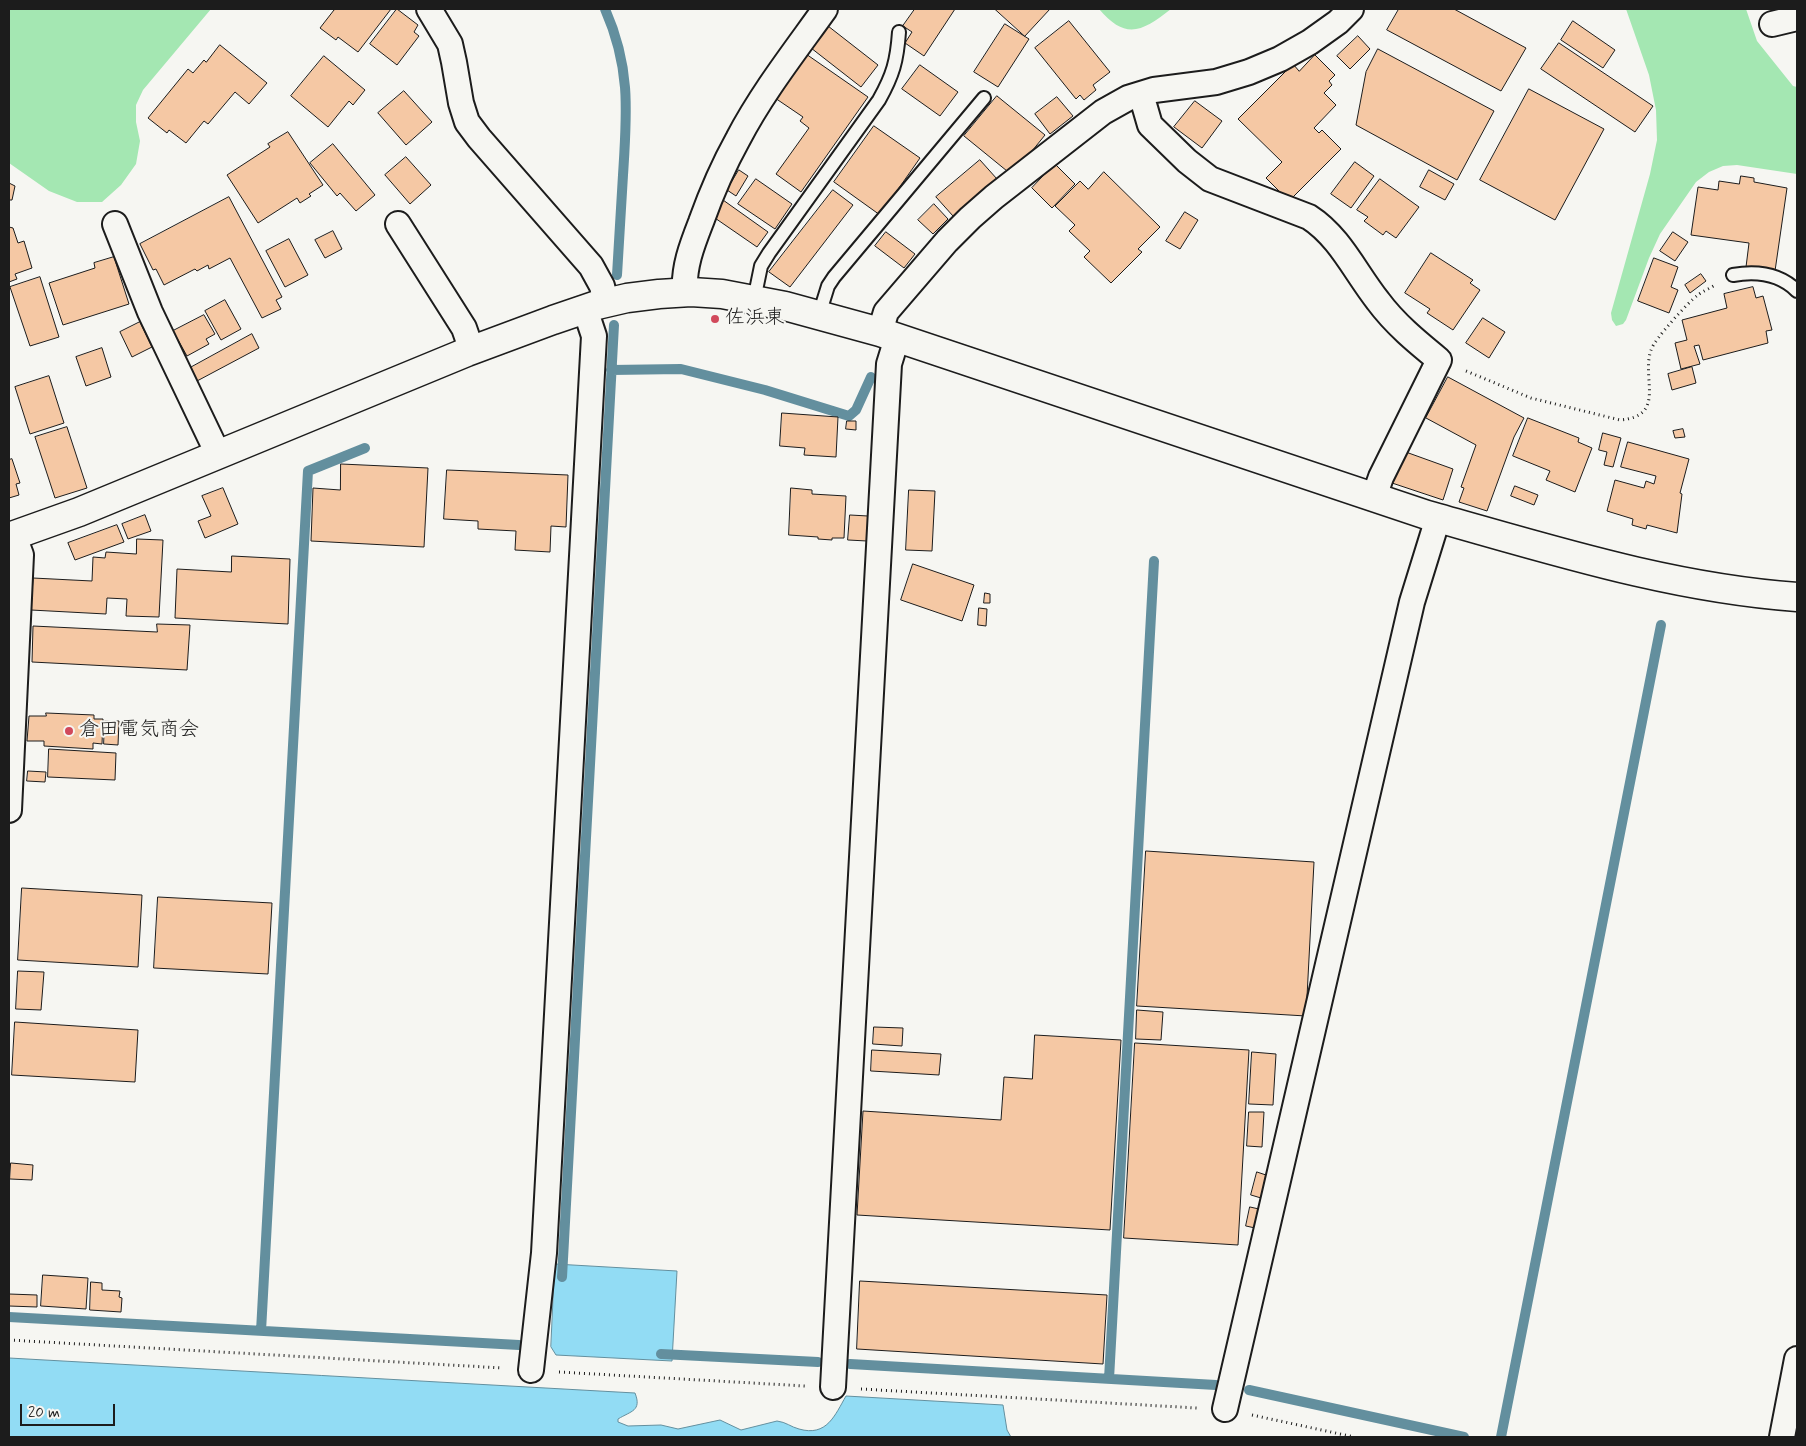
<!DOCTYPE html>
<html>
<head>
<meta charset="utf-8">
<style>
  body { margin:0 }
  #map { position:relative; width:1806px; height:1446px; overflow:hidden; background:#f6f6f2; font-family:Mynerve,sans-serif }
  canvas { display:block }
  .frame { position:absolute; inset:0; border:10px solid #1c1c1c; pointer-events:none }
  .scale { position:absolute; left:20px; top:1404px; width:95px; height:22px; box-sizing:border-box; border:2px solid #1c1c1c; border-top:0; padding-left:6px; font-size:15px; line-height:18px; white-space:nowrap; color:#1c1c1c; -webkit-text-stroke:4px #f6f6f2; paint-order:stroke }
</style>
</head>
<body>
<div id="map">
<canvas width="1806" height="1446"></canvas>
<div class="frame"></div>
<div class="scale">20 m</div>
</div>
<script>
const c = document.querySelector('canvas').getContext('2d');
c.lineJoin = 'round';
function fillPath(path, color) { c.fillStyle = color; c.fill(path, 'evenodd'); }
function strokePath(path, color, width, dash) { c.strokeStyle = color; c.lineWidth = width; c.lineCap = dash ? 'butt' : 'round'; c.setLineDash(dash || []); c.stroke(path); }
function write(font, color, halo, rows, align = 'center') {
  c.font = font + ' Mynerve,"Klee One",sans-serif'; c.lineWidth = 4; c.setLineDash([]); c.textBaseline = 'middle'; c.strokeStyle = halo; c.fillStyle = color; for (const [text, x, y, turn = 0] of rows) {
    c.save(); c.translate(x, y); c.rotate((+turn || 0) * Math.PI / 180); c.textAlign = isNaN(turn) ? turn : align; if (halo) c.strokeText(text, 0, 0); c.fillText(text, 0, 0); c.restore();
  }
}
fillPath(new Path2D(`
  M9,9H211L143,90L136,105V122L140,141L136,164L121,185L102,202H77L49,191L9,163Z
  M1099,9H1171C1143,31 1126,41 1099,9Z
  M1626,9H1746L1757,41L1793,86L1797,87V174L1737,165L1723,166L1709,172L1696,182L1660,234L1649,258L1626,320L1623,324L1616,326L1612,320L1611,313L1650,174L1657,140L1656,110L1649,75Z`), '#a4e7b2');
const water = new Path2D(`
  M555,1264L677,1271L672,1361L556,1355L551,1347Z
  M9,1358L635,1393C642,1411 631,1411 618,1419V1422L628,1426L661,1425L678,1429L720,1420L741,1430L777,1421C786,1422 791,1427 799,1429C827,1437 835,1415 846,1396L1003,1405L1007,1430L1011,1437H9Z`);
fillPath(water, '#92dcf4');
strokePath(water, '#638f9e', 1);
strokePath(new Path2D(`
  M605,9C631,68 627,112 623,175C621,208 619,241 617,275
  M611,370L681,369L765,390L849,416L856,410L871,377
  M562,1277L614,325
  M9,1317L519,1345
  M261,1331L308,471L365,448
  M661,1354L818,1362
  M850,1364L1216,1385
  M1109,1379L1154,561
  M1249,1390L1464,1437
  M1501,1437L1661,625`), '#638f9e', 10);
const building = new Path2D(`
  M333,9H391L358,52L338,37L336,40L320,28L334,10Z
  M397,9L418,25L414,32L419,36L397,65L370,44Z
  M915,9H955L924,56L905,43L912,32L903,26Z
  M995,9H1050L1025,36Z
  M1399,9H1454L1526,48L1501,91L1387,30Z
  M1069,21L1110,72L1093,85L1096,90L1084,100L1080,95L1076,99L1035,48Z
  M1573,21L1615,50L1603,68L1561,40Z
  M1005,24L1029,39L998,87L974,72Z
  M828,26L878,65L861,87L811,48Z
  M1358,36L1370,49L1350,69L1337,56Z
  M1559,43L1653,106L1635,132L1541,69Z
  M220,45L267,83L249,104L235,92L208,124L204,121L186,143L169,130L167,133L148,118L188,69L193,73L204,60L206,62Z
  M1378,49L1494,111L1457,180L1356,125L1366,72Z
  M806,54L868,97L801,192L776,174L809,128L800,121L803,117L775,98Z
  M1315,55L1335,75L1329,81L1332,85L1324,93L1336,105L1314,128L1319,133L1322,130L1341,149L1289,201L1266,178L1282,162L1238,119L1293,64L1299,71Z
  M324,56L365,90L353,105L349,101L328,127L291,96Z
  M920,65L958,92L940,116L902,89Z
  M1529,89L1604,129L1555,220L1480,180Z
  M404,91L432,122L406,145L378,113Z
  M997,96L1045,135L1032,151L1007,171L964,136Z
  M1057,97L1073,116L1050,134L1035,114Z
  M1195,101L1222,121L1202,148L1174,127Z
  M874,126L920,158L880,215L834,182Z
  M288,132L323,185L309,194L311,196L300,203L297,198L258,223L227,175L270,147L268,144Z
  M333,144L375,195L356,211L340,193L337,196L310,163Z
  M406,157L431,185L410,204L385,175Z
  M980,160L997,179L953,216L936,197Z
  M1355,162L1374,176L1351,208L1331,194Z
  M1055,164L1075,184L1052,208L1032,188Z
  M739,170L748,176L736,196L727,190Z
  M1429,170L1454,184L1445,200L1420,187Z
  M1104,172L1160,227L1138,249L1142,252L1111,283L1084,257L1090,251L1069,231L1075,225L1055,206L1080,181L1088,189Z
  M1741,176L1754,178V182L1787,188L1775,271L1746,267L1749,243L1691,235L1698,187L1718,190L1719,181L1739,184Z
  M756,179L792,204L775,229L738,204Z
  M1380,179L1419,207L1396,238L1386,231L1383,235L1364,221L1368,217L1357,210Z
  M9,183L15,186L12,200H9Z
  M833,190L853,205L790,287L769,272Z
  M229,197L282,297L276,300L281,309L262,318L230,258L209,269L208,265L197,271L195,269L164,285L156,269L153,270L140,244Z
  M723,200L768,232L757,247L712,216Z
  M934,204L948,219L933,234L918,220Z
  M1185,212L1198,220L1180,249L1166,241Z
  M9,227L13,228L18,243L24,241L32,268L15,274L17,279L9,282Z
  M333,231L342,249L325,258L315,240Z
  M886,232L915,254L904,268L875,246Z
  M1673,232L1688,242L1675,261L1660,251Z
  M289,239L308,275L285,287L266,251Z
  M1431,253L1473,280L1470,283L1480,290L1453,330L1427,313L1430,309L1405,293Z
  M114,257L129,304L63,325L49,283L95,268L94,263Z
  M1654,258L1678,267L1671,287L1678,290L1669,313L1638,301Z
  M1701,274L1706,281L1690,293L1685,285Z
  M40,277L59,337L30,346L10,287Z
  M1753,287L1756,298L1763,296L1772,330L1766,331L1768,343L1703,360L1699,345L1694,346L1700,364L1681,369L1675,343L1687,340L1682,320L1727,308L1724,294Z
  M225,300L241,329L221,340L205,311Z
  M204,315L215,334L206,339L209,344L187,356L173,331Z
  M1483,318L1505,332L1489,358L1466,343Z
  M140,322L152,347L132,357L120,332Z
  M252,334L259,348L197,381L190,368Z
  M102,348L111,377L86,386L76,357Z
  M1692,367L1696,383L1672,390L1668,374Z
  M49,376L64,423L30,434L15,387Z
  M1448,377L1524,418L1514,437L1487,511L1459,502L1464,488L1461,487L1476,445L1426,418Z
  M782,413L838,417L836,457L804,455L805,448L780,446Z
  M1528,418L1579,438L1578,442L1592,448L1575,492L1546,480L1550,471L1513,456Z
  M847,421H856V430L846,429Z
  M67,427L87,488L55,498L35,437Z
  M1683,429L1685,437L1675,438L1673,431Z
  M1603,433L1621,438L1613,467L1604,465L1607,452L1599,450Z
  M1628,442L1689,459L1680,493L1682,494L1677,533L1647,525L1646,529L1632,525L1633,519L1607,511L1615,480L1644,488L1646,481L1654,484L1656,476L1621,467Z
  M1403,451L1453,469L1443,500L1392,483Z
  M12,459L20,483L16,484L19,495L9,498V460Z
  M341,464L428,468L424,547L311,541L313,488L340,490Z
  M447,470L568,475L566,527L551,526L550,552L515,550L516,531L478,529V521L444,519Z
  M1515,486L1538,495L1534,505L1511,496Z
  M223,488L238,524L205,538L198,521L211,516L202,496Z
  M791,488L812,490V494L846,496L844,538H832V540L818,539V537L789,535Z
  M909,490L935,491L932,551L906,550Z
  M145,515L151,531L128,539L122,524Z
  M850,515L868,516L867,541L848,540Z
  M117,525L124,542L75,560L68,543Z
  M137,539L163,540L159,617L126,616L127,599L107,598L106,614L31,610L33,578L92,581L93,557L105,558L106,552L136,554Z
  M232,556L290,559L288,624L175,618L177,569L231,572Z
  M913,564L974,585L962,621L901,600Z
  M985,593L990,594V603H984Z
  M979,608L987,609L986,626L978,625Z
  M157,624L190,625L187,670L32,662L33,626L157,632Z
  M46,713L94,715V719H103L102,744L93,743V749L44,746V741H27L29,716H46Z
  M105,721H119L118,745L104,744Z
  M49,749L116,753L115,780L48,777Z
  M28,771L46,772L45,782L27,781Z
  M1146,851L1314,862L1306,1016L1137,1006Z
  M22,888L142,895L138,967L18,960Z
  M158,897L272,903L268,974L154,968Z
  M18,971L44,972L41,1010L16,1009Z
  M1137,1010L1163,1012L1161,1040L1136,1039Z
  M15,1022L138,1030L135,1082L12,1075Z
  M874,1027L903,1028L902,1046L873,1044Z
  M1035,1035L1121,1040L1110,1230L857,1215L863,1111L1001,1120L1004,1077L1032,1079Z
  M1135,1043L1249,1050L1238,1245L1124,1238Z
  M872,1050L941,1054L939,1075L871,1071Z
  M1252,1052L1276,1054L1273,1105L1249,1104Z
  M1249,1112H1264L1262,1147L1247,1146Z
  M11,1163L33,1165L32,1180L10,1179Z
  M1257,1172L1266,1175L1261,1198L1251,1195Z
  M1250,1207L1259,1209L1255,1228L1246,1226Z
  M43,1275L88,1278L86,1309L41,1306Z
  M860,1281L1107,1295L1103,1364L857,1349Z
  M91,1282L102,1283V1290L120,1291L119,1297L122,1298L121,1312L90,1310Z
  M9,1294L37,1295V1307L9,1306Z`);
fillPath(building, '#f5c8a4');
strokePath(building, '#1c1c1c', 1);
const lane = new Path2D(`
  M1733,275C1756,271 1779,273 1797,291
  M754,300L761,266L769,253L879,100C893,75 897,61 899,32
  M819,315L828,286L834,277L984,98`);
const street = new Path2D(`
  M429,9L450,44L454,62L461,103L467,122L479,138L591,266L602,286L606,303
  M1772,24L1797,18
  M1141,94L1150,125L1187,161L1210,179L1309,217C1340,237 1355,272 1378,301C1395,324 1417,342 1439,360L1381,477L1374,497
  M115,224L150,312L218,454
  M398,224L464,328L472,351
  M685,293C683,268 692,245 701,222C711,194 723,166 738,139C762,93 795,51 825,9
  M880,332L886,312L947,241L970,218L994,197L1103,112L1128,98L1154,90L1216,82L1249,72L1280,59L1310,42L1338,22L1351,9
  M9,810L21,555L14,536
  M531,1370L544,1253L594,336L585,309
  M833,1387L889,364L897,338
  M1225,1409L1412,602L1438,518
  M1782,1437L1797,1359`);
const secondary = new Path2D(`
  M9,537L79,512L467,352L553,320L597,305L627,298L659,294L691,292L722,294L785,306L880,332L1427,515C1549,549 1670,588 1797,597`);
strokePath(lane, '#1c1c1c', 16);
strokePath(street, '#1c1c1c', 28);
strokePath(secondary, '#1c1c1c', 31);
strokePath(new Path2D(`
  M1466,371L1531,398L1620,420C1667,416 1641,379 1651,350C1654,340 1688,302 1698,295C1703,291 1709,289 1715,285
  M9,1340L503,1368
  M559,1372L805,1386
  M861,1389L1197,1408
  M1252,1415L1354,1437`), '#1c1c1c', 3, [1, 4]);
strokePath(lane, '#f6f6f2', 12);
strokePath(street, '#f6f6f2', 24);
strokePath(secondary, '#f6f6f2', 28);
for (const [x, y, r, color] of [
  [715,319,5,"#d1495b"],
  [69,731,5,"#d1495b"]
]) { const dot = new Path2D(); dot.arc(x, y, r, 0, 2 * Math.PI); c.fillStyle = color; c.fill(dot); strokePath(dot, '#f6f6f2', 2); }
write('20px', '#1c1c1c', '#f6f6f2', [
  ["佐浜東",725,319],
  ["倉田電気商会",79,731]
], 'left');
</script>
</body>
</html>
